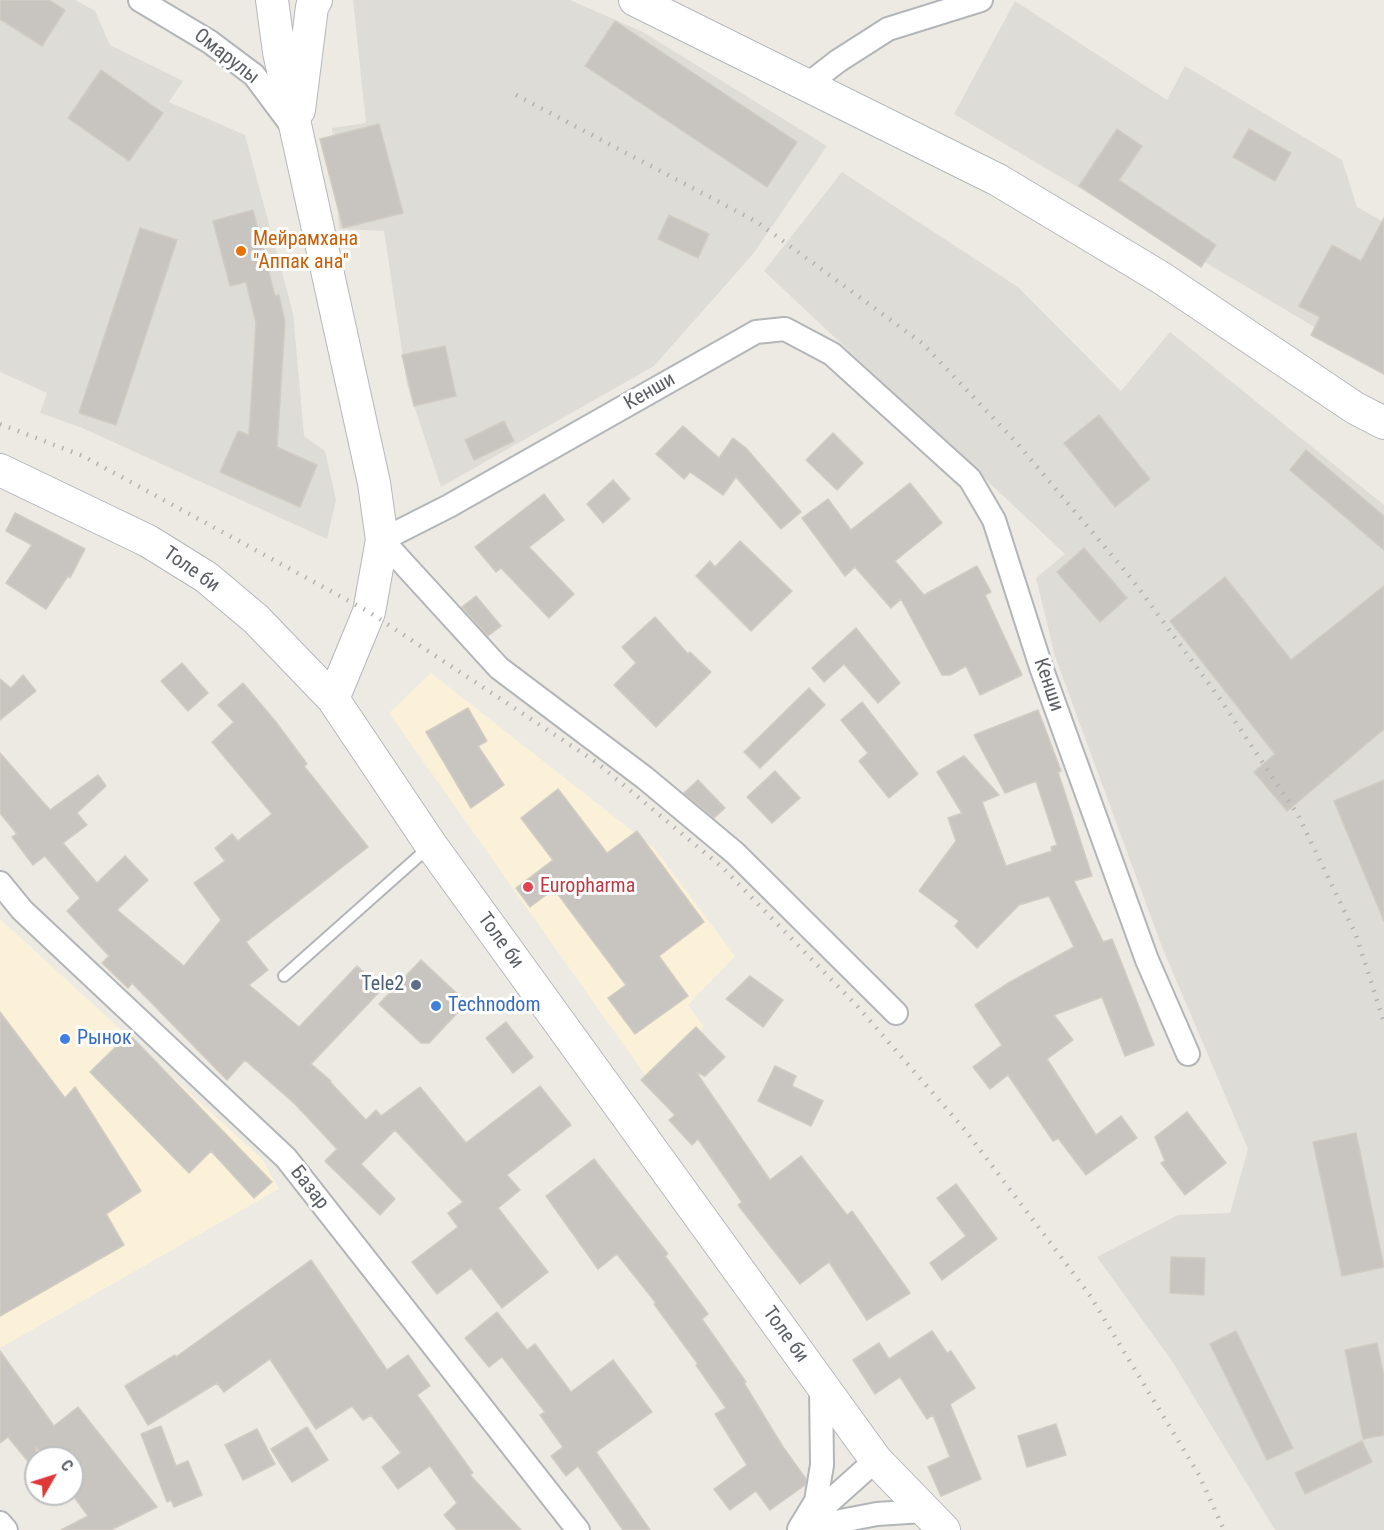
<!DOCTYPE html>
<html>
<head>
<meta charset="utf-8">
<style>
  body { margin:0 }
  #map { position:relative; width:1384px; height:1530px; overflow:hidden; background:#edeae3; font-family:"Roboto Condensed",sans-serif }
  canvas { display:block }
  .north { position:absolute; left:24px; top:1446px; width:60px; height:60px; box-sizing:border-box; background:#fff; border:2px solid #bdbfc1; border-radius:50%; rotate:51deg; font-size:16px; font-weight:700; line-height:24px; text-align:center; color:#5b5f63 }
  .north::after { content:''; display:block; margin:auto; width:21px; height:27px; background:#de3938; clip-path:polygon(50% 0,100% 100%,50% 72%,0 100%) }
</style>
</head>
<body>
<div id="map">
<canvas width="1384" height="1530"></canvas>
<div class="north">С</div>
</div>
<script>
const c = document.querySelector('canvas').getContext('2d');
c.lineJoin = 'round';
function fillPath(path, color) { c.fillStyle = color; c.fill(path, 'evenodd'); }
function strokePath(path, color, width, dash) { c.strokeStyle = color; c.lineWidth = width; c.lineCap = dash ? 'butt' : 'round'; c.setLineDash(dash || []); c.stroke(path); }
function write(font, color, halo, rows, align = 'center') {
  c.font = font + ' "Roboto Condensed",sans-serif'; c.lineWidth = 6; c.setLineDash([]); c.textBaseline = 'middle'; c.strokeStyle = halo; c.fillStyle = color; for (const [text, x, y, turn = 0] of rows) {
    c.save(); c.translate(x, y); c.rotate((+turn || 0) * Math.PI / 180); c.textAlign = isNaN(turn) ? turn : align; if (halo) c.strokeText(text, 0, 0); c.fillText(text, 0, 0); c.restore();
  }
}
fillPath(new Path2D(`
  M431,673L654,848L735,956L688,1005L704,1027L645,1075L389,713Z
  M0,919L262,1159L279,1189L0,1348Z`), '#fbf1d9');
fillPath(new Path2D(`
  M0,0H75L95,11L110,45L183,81L169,102L245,135L293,313L304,436L325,451L336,500L327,539L80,427L40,413L47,393L0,372Z
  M353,0H570L643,32L827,146L753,254L654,366L441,487L407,384L384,231L339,229L332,128L366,123Z
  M1015,1L1167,100L1185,66L1342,160L1357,207L1384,222V368L954,114Z
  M842,172L1018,287L1121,391L1170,332L1384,505V1530H1275L1172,1361L1097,1257L1178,1215L1230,1213L1248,1149L1162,947L1055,656L1036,578L1065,554L764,271Z`), '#dedcd7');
const building = new Path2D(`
  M0,0H49L65,10L42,46L0,19Z
  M615,21L797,142L767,187L585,66Z
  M101,70L163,113L129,161L68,118Z
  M379,124L403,213L343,228L320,139Z
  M1117,129L1142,146L1119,180L1216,245L1201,267L1079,186Z
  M1249,129L1291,153L1275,181L1233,157Z
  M253,210L275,296L279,295L285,322L277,447L317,465L300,507L220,472L238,431L249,435L256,323L246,282L230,286L213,221Z
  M669,215L709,234L698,258L658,239Z
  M1384,218V374L1311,335L1320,317L1299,306L1332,245L1361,261Z
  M140,228L177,240L116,425L79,413Z
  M445,346L456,396L414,406L402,355Z
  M1099,415L1150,479L1115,507L1064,443Z
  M504,421L514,441L474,460L465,440Z
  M683,426L719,458L733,438L746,448L801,512L781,529L736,477L723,495L690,472L684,479L656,454Z
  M833,433L863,463L837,490L806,460Z
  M1306,450L1384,516V550L1290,470Z
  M613,480L630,499L603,523L587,504Z
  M910,483L942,523L895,561L924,595L977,566L991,592L985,595L1022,675L980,695L966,666L950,675H942L901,599L891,608L855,567L845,576L802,518L828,499L851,530Z
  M544,494L564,520L529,547L574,594L549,618L501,568L496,572L475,547Z
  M15,513L85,549L70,578L68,576L46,609L6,583L32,545L6,531Z
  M740,541L792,591L751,631L696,576L710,561L715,567Z
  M1084,548L1127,598L1100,622L1057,572Z
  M1225,577L1291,660L1384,586V729L1287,811L1254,772L1275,754L1170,621Z
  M476,596L501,626L488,636L462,607Z
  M655,617L688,654L690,652L711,672L656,727L614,685L636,663L622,647Z
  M856,628L900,683L878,703L844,664L824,682L812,668Z
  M182,663L208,693L188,711L161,681Z
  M23,675L36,691L0,720V679L11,688Z
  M243,683L276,722L307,764L304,766L368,847L246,942L268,970L249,985L299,1027L357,966L382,989L311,1064L331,1081L330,1082L366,1120L376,1110L381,1116L420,1087L466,1143L540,1086L571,1125L507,1175L520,1190L498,1208L548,1272L502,1308L471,1268L437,1294L412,1262L458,1227L448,1213L463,1202L395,1130L361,1164L395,1199L380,1215L325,1161L337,1149L295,1104L245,1060L227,1080L132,983L128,988L102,963L109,956L67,911L80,898L45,856L33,865L12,837L17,834L0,813V753L50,810L98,775L106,786L77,813L87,825L63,843L97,883L125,856L148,880L117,910L184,966L221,920L194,883L225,861L215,848L232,834L238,841L272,814L212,742L234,722L218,705Z
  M809,688L825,705L760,768L744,752Z
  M862,702L918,774L889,798L859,761L868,753L841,720Z
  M468,708L487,741L478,746L504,785L471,808L426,732Z
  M1038,710L1061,771L1058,772L1092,876L1074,881L1103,942L1112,939L1154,1045L1125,1056L1102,997L1054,1015L1073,1040L1047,1059L1096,1135L1121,1116L1137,1138L1086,1175L1058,1138L1053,1141L1008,1075L990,1089L973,1067L1002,1045L975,1005L1010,982L1074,947L1049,896L1019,905L977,948L955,926L959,921L919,891L956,841L948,818L962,813L937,772L964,756L999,795L982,802L1006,866L1052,851L1051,847L1057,845L1036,781L1005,793L974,735Z
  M775,771L800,798L772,823L747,797Z
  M698,780L725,808L714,818L684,793Z
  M1384,780V921L1334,801Z
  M558,789L607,853L637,831L704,922L659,956L688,996L635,1034L608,998L626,985L554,889L530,907L516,888L553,860L521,818Z
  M421,960L463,999V1007L429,1043H421L379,1004Z
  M750,976L783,1000L763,1027L726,999Z
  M0,1012L65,1098L75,1087L141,1191L106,1214L124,1245L0,1316Z
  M506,1022L533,1057L513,1073L486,1038Z
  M696,1027L725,1057L705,1076L696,1072L770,1180L801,1156L847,1215L852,1211L910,1293L867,1320L829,1262L800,1284L738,1205L742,1202L698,1139L692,1145L669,1120L675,1115L641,1080Z
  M129,1034L272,1182L254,1198L211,1151L189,1173L90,1072Z
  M775,1066L796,1076L792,1086L823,1101L811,1126L758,1101Z
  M1187,1112L1226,1163L1185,1195L1161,1163L1165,1161L1155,1137Z
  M1356,1133L1384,1267L1342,1276L1313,1142Z
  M594,1159L668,1254L665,1256L708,1314L702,1319L746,1382L744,1383L783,1447L806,1479L805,1485L770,1510L756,1491L730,1510L714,1489L747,1465L715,1414L726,1408L696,1365L698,1364L654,1304L656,1303L617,1254L598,1269L546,1196Z
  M956,1184L997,1239L942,1280L930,1263L966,1236L937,1198Z
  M1171,1257L1205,1258L1204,1295L1170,1293Z
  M311,1260L387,1370L408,1355L430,1386L417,1395L473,1473L470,1475L521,1530H457L444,1515L457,1503L430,1466L398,1489L382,1467L401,1453L371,1415L363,1420L352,1406L316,1429L270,1359L224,1392L217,1383L148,1425L125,1386L175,1355L176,1357Z
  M497,1312L527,1350L535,1344L571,1392L613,1360L652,1412L596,1452L650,1530H623L578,1466L566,1476L551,1456L563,1447L540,1415L545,1412L502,1357L489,1367L465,1338Z
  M932,1331L947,1353L951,1351L975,1388L950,1404L981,1479L941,1496L928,1467L950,1457L933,1415L927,1419L900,1377L875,1394L853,1360L879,1343L889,1359Z
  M1236,1331L1293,1448L1267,1460L1210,1344Z
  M1377,1343L1384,1376V1435L1363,1439L1345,1350Z
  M0,1351L54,1426L78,1407L157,1507L111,1530H61L88,1516L72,1494V1458H44L36,1447V1471L8,1437L0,1443Z
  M1056,1424L1066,1455L1027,1467L1018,1436Z
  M161,1426L176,1466L188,1461L202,1495L174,1507L171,1500L167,1502L141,1434Z
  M307,1427L328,1460L292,1482L271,1449Z
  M257,1429L275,1464L243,1480L225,1445Z
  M1362,1441L1372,1462L1305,1494L1295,1473Z`);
fillPath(building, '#c8c5c0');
strokePath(building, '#d1cbc2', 1.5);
const lane = new Path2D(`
  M284,976L428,848`);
const street = new Path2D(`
  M140,0L210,42L254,75L292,126
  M807,85L838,61L888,29L981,0
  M0,883L22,910L286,1158L578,1530
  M896,1013L735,853L645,778L499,668L382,540L449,506L756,332L785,329L832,354L970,479L994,520L1041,667L1147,960L1188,1054
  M810,1519L876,1460
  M0,1523L6,1530
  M799,1529L816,1501L822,1465L821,1386
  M799,1529L877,1514L923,1511`);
const secondary = new Path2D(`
  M272,0L279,52L374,483L382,540L369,612L333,699
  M635,0L998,180L1160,277L1355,408L1384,423
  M299,110L312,7L316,0
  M0,470L148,541L206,577L256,619L333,699L431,845L876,1460L944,1530`);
strokePath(lane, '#b3b6b9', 14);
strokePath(street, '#b3b6b9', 26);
strokePath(secondary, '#b4b8bc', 34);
strokePath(lane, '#fff', 10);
strokePath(street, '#fff', 22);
strokePath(secondary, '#fff', 32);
strokePath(new Path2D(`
  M516,95L757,222L922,343L1016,442L1131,578L1220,699L1298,815L1356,935L1384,1022
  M0,424L83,456L369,612L596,762L723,868L858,1007L965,1130L1089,1294L1199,1475L1224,1530`), '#b1b2b3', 4.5, [1.5, 8]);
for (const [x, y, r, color] of [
  [241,251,6,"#e8710a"],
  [528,887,6,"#e0444e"],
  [416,985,6,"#5c6f8a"],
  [436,1006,6,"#3f7fe0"],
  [65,1039,6,"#3f7fe0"]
]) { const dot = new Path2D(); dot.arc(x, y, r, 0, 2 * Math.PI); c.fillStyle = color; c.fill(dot); strokePath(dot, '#fff', 2); }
write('20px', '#5b5f63', '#fff', [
  ["Омарулы",226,57,38],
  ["Кенши",650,392,-30],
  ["Толе би",191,570,35],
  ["Кенши",1048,685,71],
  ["Толе би",500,941,54],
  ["Базар",309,1188,52],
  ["Толе би",785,1335,54]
]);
write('20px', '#c56008', '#fff', [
  ["Мейрамхана",253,240],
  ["\"Аппак ана\"",253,263]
], 'left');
write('20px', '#be3a42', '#fff', [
  ["Europharma",540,887]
], 'left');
write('20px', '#4e5e75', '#fff', [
  ["Tele2",404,985]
], 'right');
write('20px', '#366cbe', '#fff', [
  ["Technodom",448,1006],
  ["Рынок",77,1039]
], 'left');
</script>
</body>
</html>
